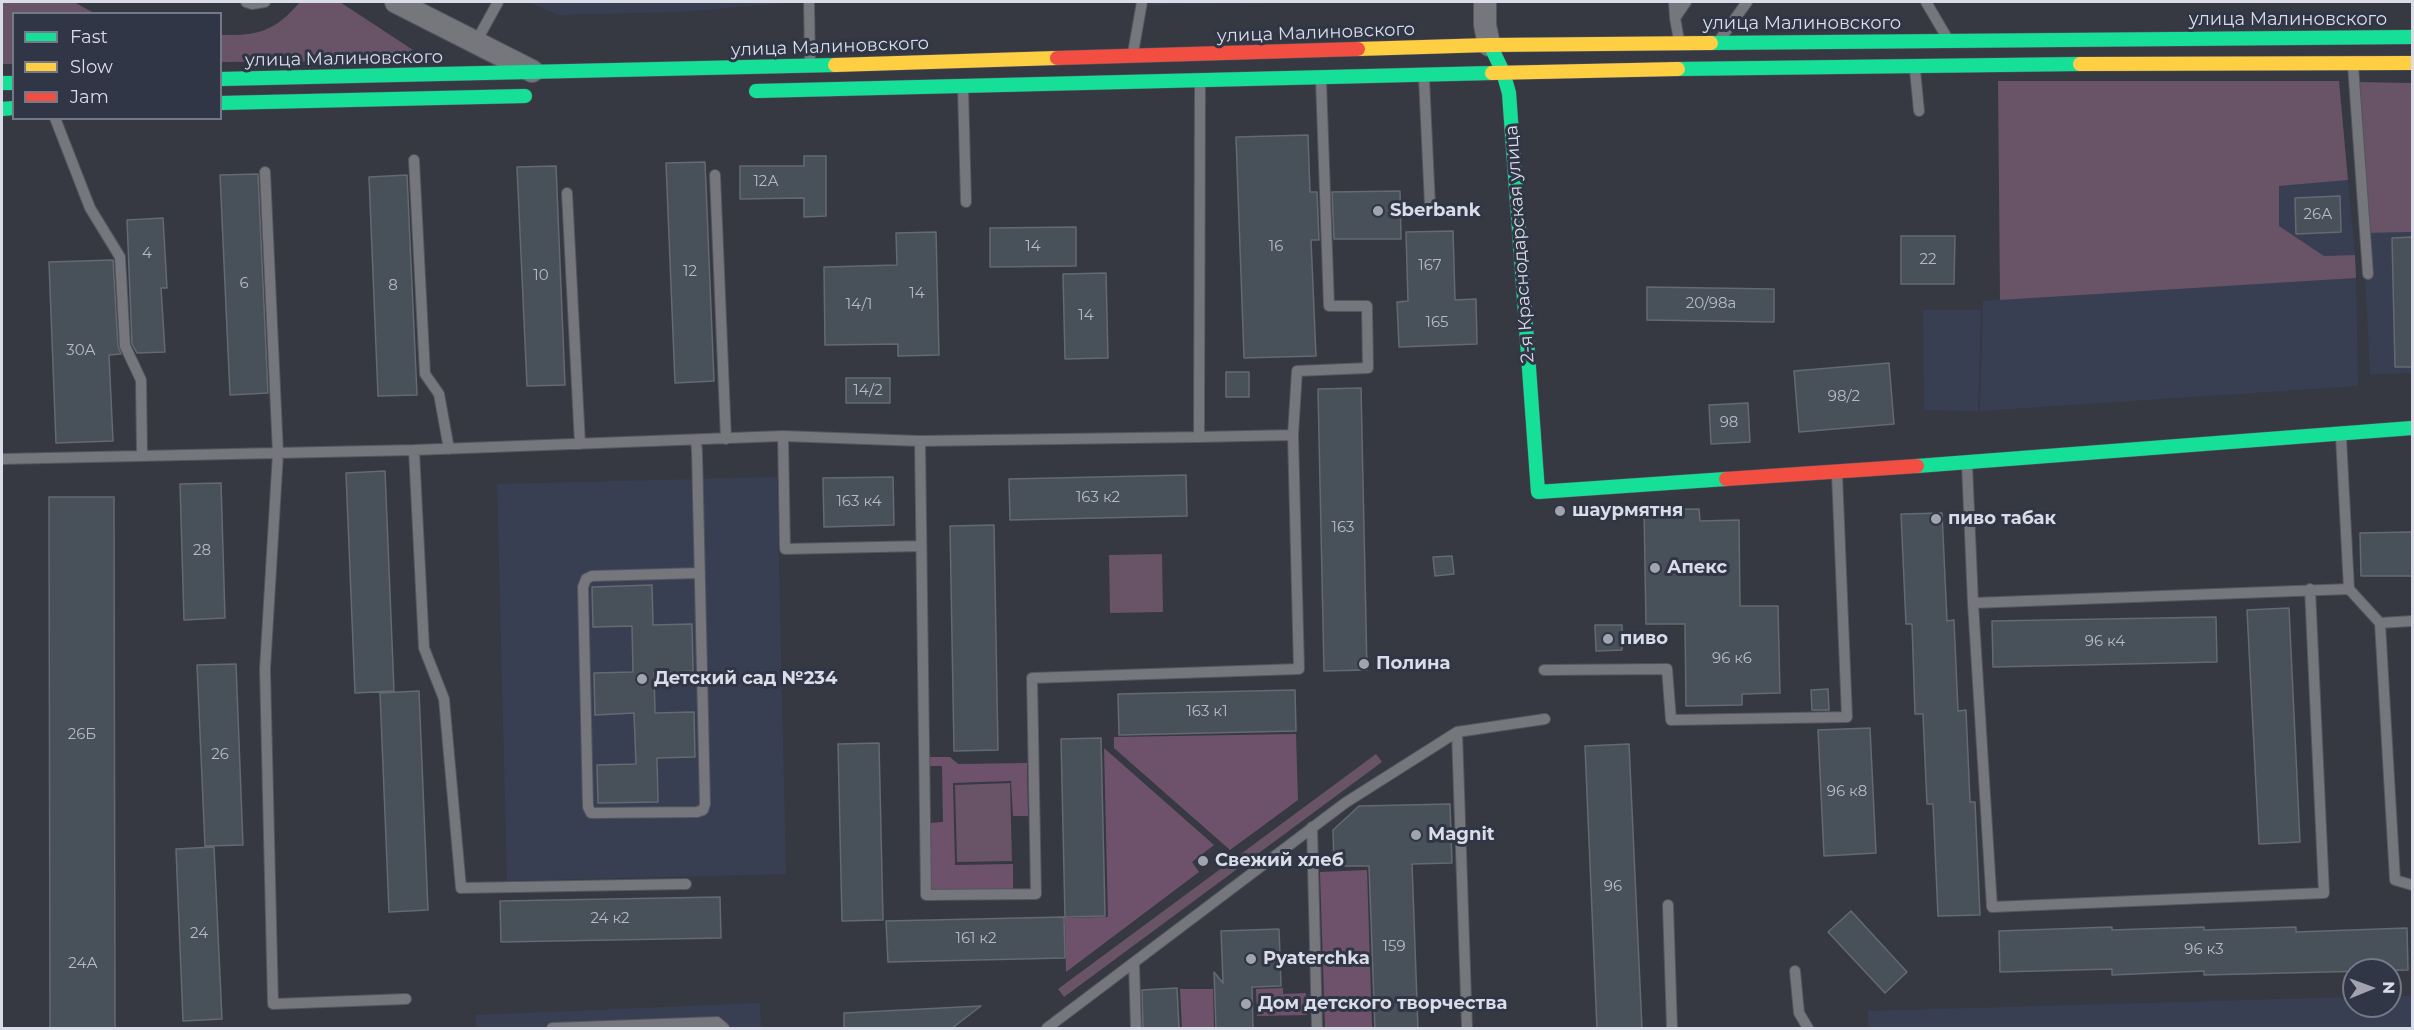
<!DOCTYPE html>
<html>
<head>
<meta charset="utf-8">
<style>
  body { margin:0 }
  #map { position:relative; width:2414px; height:1030px; overflow:hidden; background:#363941; font-family:Montserrat,sans-serif }
  canvas { display:block }
  .frame { position:absolute; inset:0; border:3px solid #dadde8; pointer-events:none }
  .legend { position:absolute; left:12px; top:12px; width:210px; height:108px; box-sizing:border-box; background:#313646; border:2px solid #757987; margin:0; padding:8px 10px; list-style:none; font-size:18px; color:#dadde8 }
  .legend li { display:flex; align-items:center; gap:12px; height:30px }
  .legend b { width:30px; border:2px solid #757987 }
  .north { position:absolute; left:2342px; top:958px; width:60px; height:60px; box-sizing:border-box; background:#313646; border:2px solid #757987; border-radius:50%; rotate:89deg; font-size:16px; font-weight:700; line-height:24px; text-align:center; color:#dadde8 }
  .north::after { content:''; display:block; margin:auto; width:21px; height:27px; background:#a1a4ae; clip-path:polygon(50% 0,100% 100%,50% 72%,0 100%) }
</style>
</head>
<body>
<div id="map">
<canvas width="2414" height="1030"></canvas>
<div class="frame"></div>
<ul class="legend">
<li><b style="height:8px;background:#16e098"></b>Fast</li>
<li><b style="height:8px;background:#ffcf43"></b>Slow</li>
<li><b style="height:8px;background:#f24e42"></b>Jam</li>
</ul>
<div class="north">N</div>
</div>
<script>
const c = document.querySelector('canvas').getContext('2d');
c.lineJoin = 'round';
function fillPath(path, color) { c.fillStyle = color; c.fill(path, 'evenodd'); }
function strokePath(path, color, width, dash) { c.strokeStyle = color; c.lineWidth = width; c.lineCap = dash ? 'butt' : 'round'; c.setLineDash(dash || []); c.stroke(path); }
function write(font, color, halo, rows, align = 'center') {
  c.font = font + ' Montserrat,sans-serif'; c.lineWidth = 6; c.setLineDash([]); c.textBaseline = 'middle'; c.strokeStyle = halo; c.fillStyle = color; for (const [text, x, y, turn = 0] of rows) {
    c.save(); c.translate(x, y); c.rotate((+turn || 0) * Math.PI / 180); c.textAlign = isNaN(turn) ? turn : align; if (halo) c.strokeText(text, 0, 0); c.fillText(text, 0, 0); c.restore();
  }
}
fillPath(new Path2D(`
  M528,2H799L680,12L559,15Z
  M1150,2H1356L1150,5Z
  M2348,180L2355,255L2324,256L2279,226V186Z
  M2412,232V373L2370,375L2363,233Z
  M2356,278L2358,386L1980,411L1983,301Z
  M1923,310H1981L1978,411L1924,410Z
  M777,477L786,874L507,881L497,484Z
  M2390,996H2412V1028H1868V1011L2354,997V1006H2390Z
  M760,1003L761,1028H476V1015Z`), '#393f53');
fillPath(new Path2D(`
  M2,2H74L94,13L14,14L13,64H2Z
  M300,2H340L413,50L398,61L221,62V35C259,36 275,31 300,2Z
  M1998,81H2339L2348,180L2279,186V226L2324,256L2355,255L2356,278L2000,300Z
  M2355,82L2412,83V232L2363,233Z
  M1162,554L1163,612L1110,613L1109,555Z
  M1376,754L1382,762L1064,997L1058,989Z
  M1010,783L1012,861L957,862L955,785Z`), '#695366');
fillPath(new Path2D(`
  M1296,734L1298,800L1230,850L1114,748V737Z
  M1104,748L1214,845L1192,862L1199,872L1066,972L1065,918L1108,917Z
  M928,757H950L958,764L1027,763L1028,816H1013L1011,781L953,783L955,865L1013,864V889L930,891L929,823L943,822L942,766H928Z
  M1367,870L1372,1028H1325L1320,872Z
  M1283,988V994L1306,993L1307,1015L1257,1016L1256,989Z
  M1180,989H1213L1214,1028H1182Z`), '#6e526b');
const building = new Path2D(`
  M1308,135L1310,192H1317L1319,240H1311L1316,356L1244,358L1236,137Z
  M804,156H826V216L804,217V198L740,199V166H804Z
  M705,162L714,381L675,383L666,163Z
  M556,166L565,385L527,386L517,167Z
  M258,174L268,393L230,395L220,175Z
  M407,175L417,395L378,396L369,177Z
  M1400,191L1401,239H1334L1332,192Z
  M2340,196L2341,232L2296,234L2295,198Z
  M163,218L167,288H161L165,352L137,353L132,344L127,220Z
  M1076,227V266L990,267V228Z
  M1453,231L1455,300L1476,299L1477,344L1399,347L1397,302L1408,301L1406,232Z
  M936,232L939,355L898,356V344L825,345L824,267L897,265L896,233Z
  M1901,236H1955L1954,284H1901Z
  M2412,237V367H2395L2392,238Z
  M113,260L118,346L121,354L109,355L113,441L56,443L49,262Z
  M1106,273L1108,358L1065,359L1063,274Z
  M1647,287L1774,289V322L1647,320Z
  M1889,363L1894,424L1799,432L1794,371Z
  M1226,372H1249V397H1226Z
  M846,378H890V403H846Z
  M1361,388L1367,670L1324,671L1318,389Z
  M1748,403L1750,442L1711,444L1709,405Z
  M385,471L394,691L355,693L346,473Z
  M1186,475L1187,516L1010,520L1009,479Z
  M893,477L894,525L824,527L823,478Z
  M221,483L225,618L184,620L180,484Z
  M49,497H114L115,1029H50Z
  M1699,509L1700,521L1739,520L1740,606H1778L1780,693L1742,694V705L1686,706L1685,624H1646L1644,510Z
  M1942,513L1947,621L1954,620L1958,711L1966,710L1970,802H1975L1980,915L1938,916L1933,804H1927L1923,714H1915L1912,624H1906L1901,514Z
  M994,525L998,750L954,751L950,526Z
  M2412,532V576H2361L2360,533Z
  M1452,556L1454,574L1435,576L1433,557Z
  M652,585L653,625L692,624L693,671L654,673L655,713L694,712L695,757L657,758L658,802L598,803L597,765L636,764L634,713L595,715L594,673L633,672L632,626L593,627L592,587Z
  M2289,608L2300,842L2259,844L2247,610Z
  M2216,617L2217,662L1993,667L1992,621Z
  M1595,625H1622V650L1596,651Z
  M236,664L243,845L205,846L197,665Z
  M1828,689L1829,710H1812L1811,690Z
  M1295,690L1296,731L1119,735L1118,694Z
  M419,691L428,910L389,912L380,693Z
  M1870,728L1876,853L1824,856L1818,730Z
  M1101,738L1105,916L1065,917L1061,739Z
  M879,743L883,920L842,921L838,744Z
  M1629,744L1642,1029H1597L1585,746Z
  M1450,804L1452,863L1412,864L1418,1029H1375L1369,866H1334L1333,830L1359,806Z
  M214,847L222,1019L183,1021L176,849Z
  M720,897L721,938L501,942L500,901Z
  M1851,911L1907,972L1885,993L1828,932Z
  M1064,917L1065,958L888,962L886,921Z
  M2112,927V930L2204,927V930L2296,927V932L2407,928L2408,970L2204,975V971L2112,975V969L2000,972L1999,931Z
  M1279,929L1281,986L1252,987L1253,1029H1216L1214,972L1223,983L1221,931Z
  M1177,988L1179,1029H1143L1142,990Z
  M981,1006L951,1029H844V1013Z`);
fillPath(building, '#485059');
strokePath(building, '#656a70', 1.5);
const lane = new Path2D(`
  M246,2L252,4L265,2
  M809,2L810,63
  M1674,2L1675,18L1679,40
  M1926,2L1946,36
  M1675,18L1686,2
  M1721,38L1747,2
  M476,42L498,2
  M1133,53L1142,2
  M2353,65L2368,274
  M1915,70L1919,111
  M1424,78L1430,205
  M963,88L966,202
  M55,118L90,208L120,257L125,346L141,380L142,456
  M414,160L425,374L439,394L449,449
  M265,172L278,453L265,669L273,1004L406,999
  M715,175L726,439
  M567,193L580,444
  M1293,435L1297,371L1368,368L1367,306H1329L1321,80
  M783,436L785,549L921,546
  M2341,437L2349,589L2380,623L2395,880L2412,885
  M696,440L697,452L705,804L703,810L697,812L591,813L588,807L583,587L586,579L592,576L700,573
  M920,441L926,895L1036,894L1032,678L1299,669L1293,435L1199,437
  M414,450L424,648L444,699L461,888L686,884
  M2,459L414,450L783,436L920,441L1199,437L1200,83
  M1967,464L1973,603L1992,907L2324,893L2310,589
  M1973,603L2349,589
  M2380,623L2412,621
  M1544,670L1667,669L1671,720L1847,717L1837,474
  M1457,732L1467,1028
  M1312,827L1317,1028
  M1668,905L1672,1028
  M1134,964L1136,1028
  M1795,971L1799,1013L1808,1028
  M552,1028L717,1022L724,1028
  M1047,1028L1345,803L1457,732L1545,719`);
const street = new Path2D(`
  M396,2L532,71
  M1485,2V25L1489,45`);
const fast = new Path2D(`
  M1711,43L2412,37
  M1493,51L1503,72L1509,93L1538,492L1726,479
  M1678,69L2080,64
  M220,79L835,65
  M2,83H14
  M756,91L1492,73
  M220,103L525,96
  M2,109L14,108
  M1917,466L2412,428`);
const slow = new Path2D(`
  M1358,49L1489,45L1711,43
  M2080,64L2412,63
  M835,65L1057,58
  M1492,73L1678,69`);
const jam = new Path2D(`
  M1057,58L1358,49
  M1726,479L1917,466`);
strokePath(lane, '#53565e', 12);
strokePath(street, '#53565e', 24);
strokePath(fast, '#53565e', 15);
strokePath(slow, '#53565e', 15);
strokePath(jam, '#53565e', 15);
strokePath(lane, '#75777d', 10);
strokePath(street, '#75777d', 22);
strokePath(fast, '#16e098', 14);
strokePath(slow, '#ffcf43', 14);
strokePath(jam, '#f24e42', 14);
for (const [x, y, r, color] of [
  [1378,211,6,"#a1a4ae"],
  [1560,511,6,"#a1a4ae"],
  [1936,519,6,"#a1a4ae"],
  [1655,568,6,"#a1a4ae"],
  [1608,639,6,"#a1a4ae"],
  [1364,664,6,"#a1a4ae"],
  [642,679,6,"#a1a4ae"],
  [1416,835,6,"#a1a4ae"],
  [1203,861,6,"#a1a4ae"],
  [1251,959,6,"#a1a4ae"],
  [1246,1004,6,"#a1a4ae"]
]) { const dot = new Path2D(); dot.arc(x, y, r, 0, 2 * Math.PI); c.fillStyle = color; c.fill(dot); strokePath(dot, '#313646', 2); }
write('15px', '#b6bac4', null, [
  ["12А",766,182],
  ["26А",2318,215],
  ["14",1033,247],
  ["16",1276,247],
  ["4",147,254],
  ["22",1928,260],
  ["167",1430,266],
  ["12",690,272],
  ["10",541,276],
  ["6",244,284],
  ["8",393,286],
  ["14",917,294],
  ["20/98а",1711,304],
  ["14/1",859,305],
  ["14",1086,316],
  ["165",1437,323],
  ["30А",81,351],
  ["14/2",868,391],
  ["98/2",1844,397],
  ["98",1729,423],
  ["163 к2",1098,498],
  ["163 к4",859,502],
  ["163",1343,528],
  ["28",202,551],
  ["96 к4",2105,642],
  ["96 к6",1732,659],
  ["163 к1",1207,712],
  ["26Б",82,735],
  ["26",220,755],
  ["96 к8",1847,792],
  ["96",1613,887],
  ["24 к2",610,919],
  ["24",199,934],
  ["161 к2",976,939],
  ["159",1394,947],
  ["96 к3",2204,950],
  ["24А",83,964]
]);
write('18px', '#dadde8', '#313646', [
  ["улица Малиновского",2288,20],
  ["улица Малиновского",1802,24],
  ["улица Малиновского",1316,33,-2],
  ["улица Малиновского",830,47,-2],
  ["улица Малиновского",344,59,-1],
  ["2-я Краснодарская улица",1520,244,-94]
]);
write('bold 18px', '#dadde8', '#313646', [
  ["Sberbank",1390,211],
  ["шаурмятня",1572,511],
  ["пиво табак",1948,519],
  ["Апекс",1667,568],
  ["пиво",1620,639],
  ["Полина",1376,664],
  ["Детский сад №234",654,679],
  ["Magnit",1428,835],
  ["Свежий хлеб",1215,861],
  ["Pyaterchka",1263,959],
  ["Дом детского творчества",1258,1004]
], 'left');
</script>
</body>
</html>
